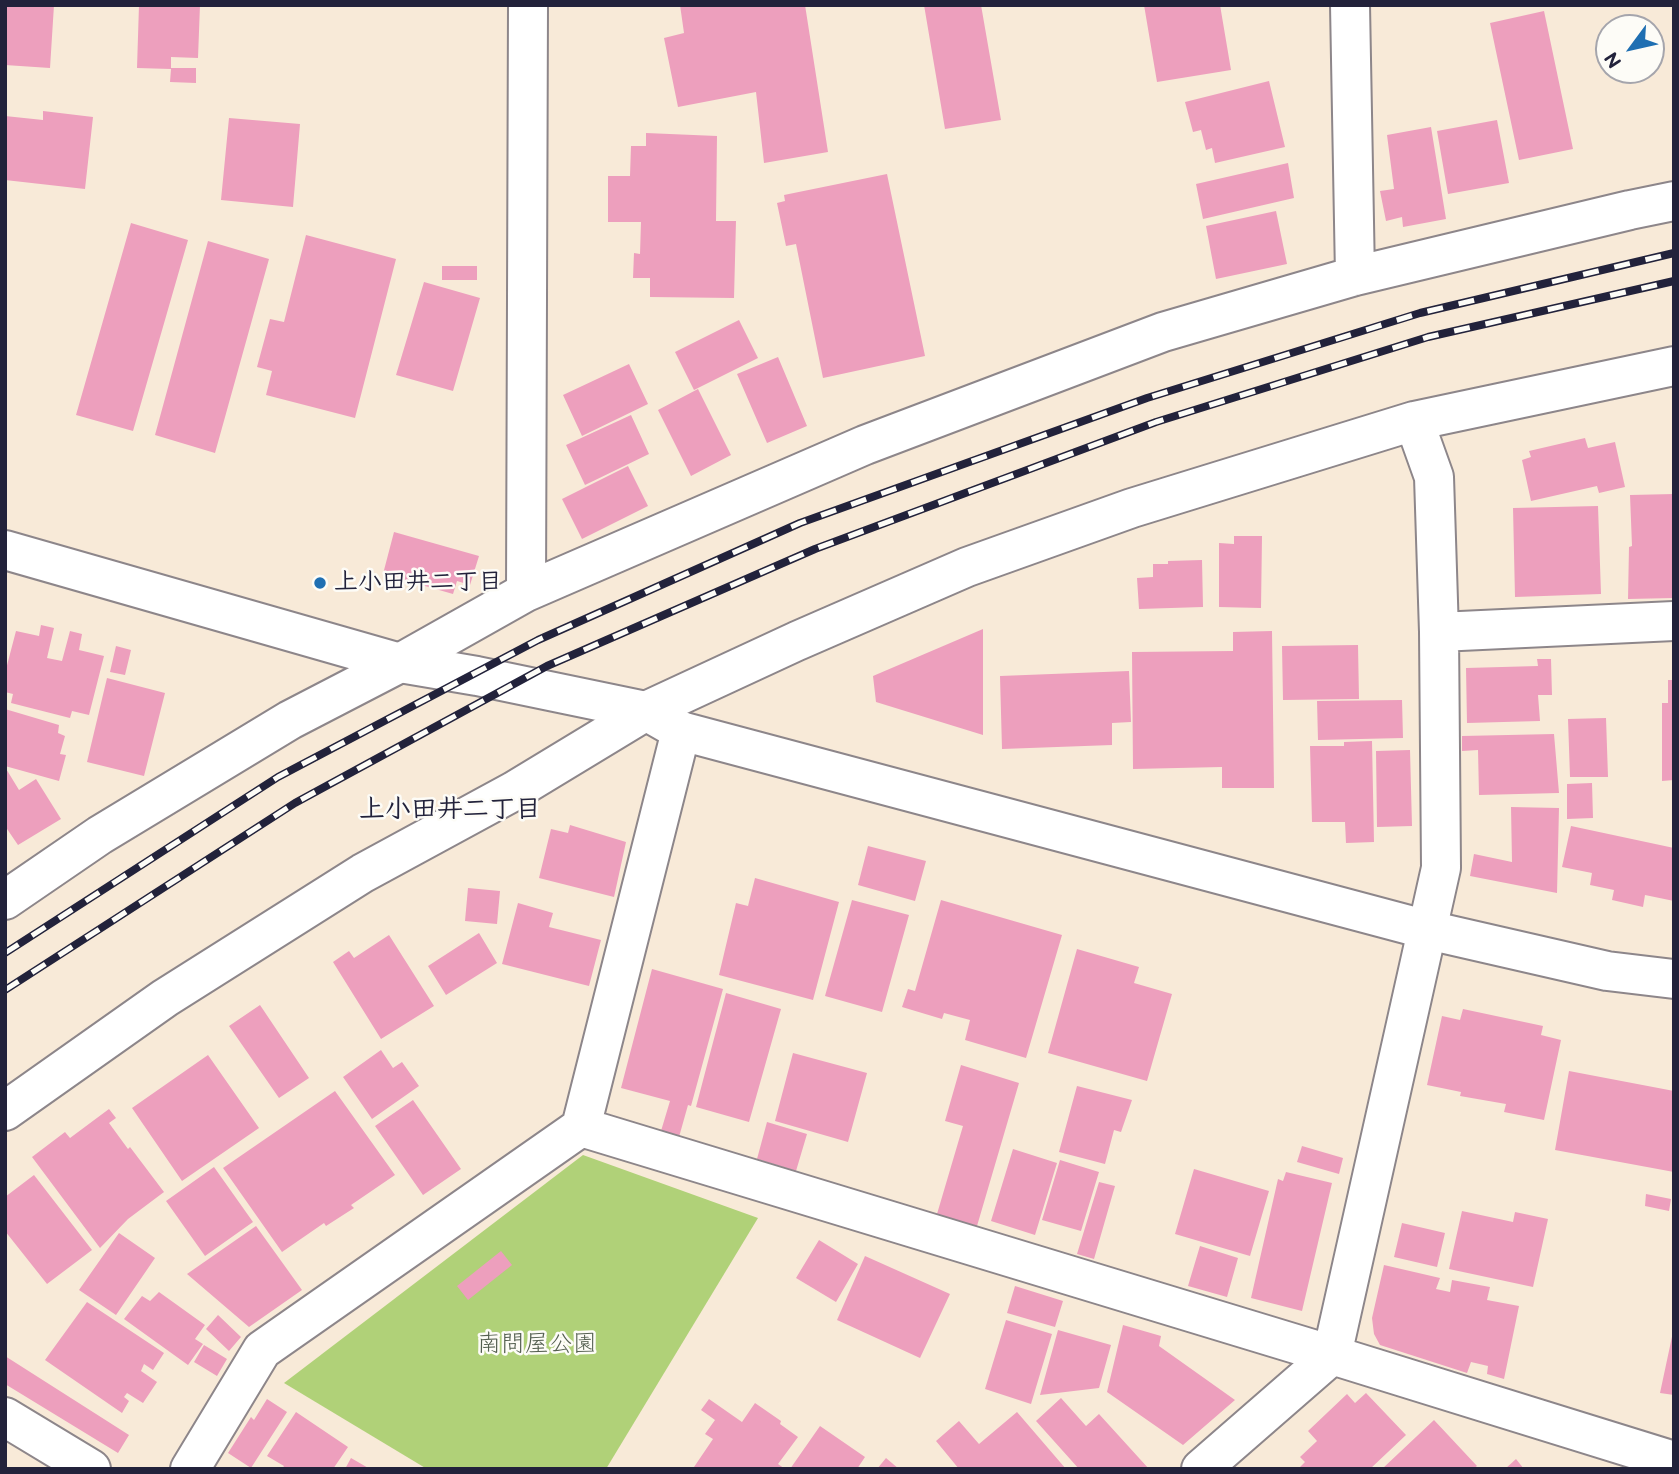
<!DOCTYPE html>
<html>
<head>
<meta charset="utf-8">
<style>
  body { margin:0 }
  #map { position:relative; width:1679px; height:1474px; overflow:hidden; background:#f8ead8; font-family:"Balsamiq Sans",sans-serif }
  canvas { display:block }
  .frame { position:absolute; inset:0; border:7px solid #22223b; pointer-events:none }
  .north { position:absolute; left:1595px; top:14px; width:70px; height:70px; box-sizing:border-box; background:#fdfcf7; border:2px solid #a5a5ac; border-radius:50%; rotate:237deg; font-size:19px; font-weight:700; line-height:28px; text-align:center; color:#22223b }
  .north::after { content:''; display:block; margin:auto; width:24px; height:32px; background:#1f6fb2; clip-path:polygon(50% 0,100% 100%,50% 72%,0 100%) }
</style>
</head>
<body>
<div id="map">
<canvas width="1679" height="1474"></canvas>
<div class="frame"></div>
<div class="north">N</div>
</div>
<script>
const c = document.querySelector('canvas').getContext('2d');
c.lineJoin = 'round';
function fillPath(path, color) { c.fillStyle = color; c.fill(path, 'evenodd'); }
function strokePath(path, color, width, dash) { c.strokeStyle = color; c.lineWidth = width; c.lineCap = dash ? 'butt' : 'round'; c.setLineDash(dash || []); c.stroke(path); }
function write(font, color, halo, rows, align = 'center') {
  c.font = font + ' "Balsamiq Sans","Klee One",sans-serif'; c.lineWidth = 5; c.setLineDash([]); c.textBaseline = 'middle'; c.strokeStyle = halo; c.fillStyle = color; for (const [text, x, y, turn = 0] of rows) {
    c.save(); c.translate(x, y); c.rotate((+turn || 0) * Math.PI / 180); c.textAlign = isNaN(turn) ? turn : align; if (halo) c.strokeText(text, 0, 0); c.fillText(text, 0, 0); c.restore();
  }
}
fillPath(new Path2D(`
  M583,1155L758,1218L606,1469H427L284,1383Z`), '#b0d178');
fillPath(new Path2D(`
  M5,5H54L50,68L5,65Z
  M139,5H200L198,58L171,57V68H196V83L170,82L171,69L137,68Z
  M680,5H805L828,152L764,163L756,92L678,107L664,38L684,33Z
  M924,5H981L1001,120L945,129Z
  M1144,5H1220L1231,70L1157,82Z
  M1544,11L1573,149L1519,160L1490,23Z
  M1269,81L1285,147L1215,163L1212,148L1206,150L1201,130L1193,132L1185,102Z
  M43,111L93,117L85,189L5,180V116L43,120Z
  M229,118L300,124L293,207L221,200Z
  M1497,120L1509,183L1448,194L1437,131Z
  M1431,127L1446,219L1403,227L1402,217L1386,221L1380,191L1394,189L1387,135Z
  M646,133L717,136L716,221H736L734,298L650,297V278H633L634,253L640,254L641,222H608V176H630L631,146H646Z
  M1288,163L1294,198L1203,219L1196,184Z
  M887,174L925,356L823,378L796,244L786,246L777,203L785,201L784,195Z
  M1276,211L1287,264L1216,279L1206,226Z
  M131,223L188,240L133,431L76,415Z
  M306,235L396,259L355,418L266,395L272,371L257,367L270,319L284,322Z
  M208,241L269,259L215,453L155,435Z
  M442,266H477V280H442Z
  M424,282L480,298L453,391L396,375Z
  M739,320L758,358L694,390L675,352Z
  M778,357L807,426L767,443L737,374Z
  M629,364L648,404L582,436L563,395Z
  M698,389L731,455L691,476L658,410Z
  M631,415L649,454L585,485L566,445Z
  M1585,438L1588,448L1615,442L1625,487L1599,493L1597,486L1531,501L1522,460L1531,457L1529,451Z
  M628,466L648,506L582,539L562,499Z
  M1674,494V598L1628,599L1629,547L1632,546L1630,495Z
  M1598,506L1601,594L1515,597L1513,508Z
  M394,532L479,556L470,585L457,581L453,594L383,574Z
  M1234,536H1262L1261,608L1219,607V543L1234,544Z
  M1202,560L1203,607L1139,609L1137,578L1153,577V564H1168V561Z
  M41,625L54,628L47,658L62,661L70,631L82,634L79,650L104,656L89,715L72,711L70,718L11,703L13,694L5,692V673L16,631L39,636Z
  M983,629V735L876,702L873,676Z
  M1272,631L1274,788H1222V767L1133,769L1132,652L1233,651V632Z
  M1358,645L1359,699L1283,700L1282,646Z
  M116,646L131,650L125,675L110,672Z
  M1537,659H1551L1552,695H1538L1540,721L1467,723L1466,668L1538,666Z
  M1129,671L1131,722L1112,723V745L1002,749L1000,676Z
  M107,678L165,693L144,776L87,762Z
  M1668,680H1674V780L1662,781V703H1668Z
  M1402,700L1403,738L1318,740L1317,701Z
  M5,709L59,725L58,733L65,736L60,754L66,755L59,781L5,766Z
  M1606,718L1608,777H1570L1568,719Z
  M1554,734L1559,793L1479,795L1478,750L1462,751V736Z
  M1372,741L1374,842L1346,843L1345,822H1312L1310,746H1344V742Z
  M1410,750L1412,826L1377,827L1376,751Z
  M5,767L19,790L36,779L61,819L18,845L5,826Z
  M1592,783L1593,818L1567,819V784Z
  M1511,807L1559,808L1557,893L1470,876L1474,854L1512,862Z
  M570,825L626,842L614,897L539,878L551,829L568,833Z
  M1571,826L1674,848V901L1645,895L1643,907L1612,900L1614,890L1590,885L1592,873L1562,867Z
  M868,846L926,861L915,901L858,885Z
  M755,878L839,902L813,1000L719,975L736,903L748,906Z
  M468,888L500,891L497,924L465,921Z
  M852,900L909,915L882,1012L825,996Z
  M941,900L1062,935L1026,1058L965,1040L970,1020L944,1013L942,1019L902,1007L908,989L915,991Z
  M518,903L553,913L549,927L601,940L589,986L502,964Z
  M479,933L497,963L446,995L428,966Z
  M389,935L434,1006L381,1039L333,962L349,951L354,958Z
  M1077,949L1139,967L1134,983L1172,994L1147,1081L1048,1053Z
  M652,969L723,989L691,1106L688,1105L679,1137L661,1131L670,1101L621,1088Z
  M726,993L781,1009L749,1122L696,1107Z
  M260,1005L309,1078L279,1098L229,1026Z
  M1463,1009L1543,1026L1541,1035L1561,1040L1544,1120L1504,1112L1506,1104L1460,1096L1461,1092L1427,1085L1442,1016L1460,1020Z
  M381,1050L393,1068L402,1062L419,1086L372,1119L343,1077Z
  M793,1053L867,1073L848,1142L775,1121Z
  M208,1055L259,1128L182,1181L132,1108Z
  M961,1065L1019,1083L977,1226L937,1214L963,1126L945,1121Z
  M1569,1071L1674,1091V1172L1555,1150Z
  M1077,1086L1132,1100L1121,1132L1114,1130L1105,1164L1059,1152Z
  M335,1091L395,1175L351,1205L354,1208L326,1226L324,1223L282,1252L223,1168Z
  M413,1100L461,1169L423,1195L375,1126Z
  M109,1109L116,1118L109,1123L128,1149L130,1147L164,1192L128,1219L100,1248L32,1157L65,1132L70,1138Z
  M767,1122L807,1134L796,1171L757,1159Z
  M1302,1146L1343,1158L1339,1174L1297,1162Z
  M1013,1149L1057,1163L1035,1235L991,1221Z
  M1060,1160L1099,1172L1081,1231L1042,1220Z
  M214,1167L253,1222L205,1256L166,1201Z
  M1194,1169L1269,1191L1250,1256L1175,1234Z
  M1286,1172L1332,1183L1302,1311L1251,1298L1278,1179L1283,1181Z
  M34,1175L92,1250L47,1284L5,1231V1197Z
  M1099,1182L1115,1186L1094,1259L1077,1254Z
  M1646,1194L1671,1199L1669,1211L1645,1206Z
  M1462,1211L1513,1222L1515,1212L1548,1219L1533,1287L1449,1269Z
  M1402,1223L1445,1233L1437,1267L1394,1257Z
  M256,1226L302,1290L249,1327L187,1274Z
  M119,1233L155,1258L116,1315L79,1290Z
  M819,1240L858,1264L836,1302L796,1278Z
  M1200,1246L1238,1258L1227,1297L1188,1286Z
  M501,1251L512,1265L468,1300L457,1286Z
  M865,1256L950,1294L920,1358L837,1320Z
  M1384,1265L1440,1278L1436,1289L1450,1292L1452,1280L1490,1287L1487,1300L1519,1306L1504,1379L1487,1374L1488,1366L1471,1362L1467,1373L1380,1345L1374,1334L1372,1318Z
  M1015,1286L1063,1301L1055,1327L1007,1313Z
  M159,1292L205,1325L195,1339L203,1344L188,1365L124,1319L142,1296L150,1301Z
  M87,1302L164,1353L153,1370L144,1364L141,1371L157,1382L143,1403L127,1393L124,1397L129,1401L122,1413L45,1360Z
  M218,1315L241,1337L229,1351L206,1329Z
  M1006,1320L1052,1334L1031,1404L985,1389Z
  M1123,1325L1161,1336L1159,1346L1235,1400L1183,1445L1107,1392Z
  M1058,1330L1111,1345L1099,1388L1040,1395Z
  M1673,1332H1674V1395L1660,1393Z
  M204,1345L227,1359L217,1376L194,1362Z
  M5,1356L129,1435L118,1453L5,1384Z
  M1366,1393L1406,1435L1370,1469H1298L1305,1462L1300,1457L1317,1441L1308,1431L1347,1394L1355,1403Z
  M1061,1398L1086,1426L1099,1414L1149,1469H1079L1036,1421Z
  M267,1399L287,1412L251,1468L228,1453L251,1417L254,1420Z
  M709,1399L742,1422L755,1403L781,1421L780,1424L798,1437L778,1464L785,1469H696L694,1467L713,1439L705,1434L715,1420L701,1410Z
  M296,1412L348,1447L333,1469H282L284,1466L267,1456Z
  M1017,1412L1066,1469H959L936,1441L959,1421L979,1444Z
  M1434,1420L1477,1466L1473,1469H1382Z
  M820,1426L865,1457L857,1469H790Z
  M351,1458L370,1469H345Z
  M886,1458L899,1469H877Z
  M1516,1459L1524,1469H1505Z`), '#ed9fbd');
const minor = new Path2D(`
  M1350,5L1355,276
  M526,592L528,5
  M1439,632L1674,621
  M5,900L100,835L290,720L400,663L526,592L865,445L1163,332L1355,276L1630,210L1674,201
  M5,1111L165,998L363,873L514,791L646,711L797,641L967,567L1132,508L1414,421L1674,366
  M581,1127L1332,1355L1674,1461
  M5,1417L91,1469
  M190,1469L262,1350L581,1127L681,731
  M1201,1469L1332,1355L1441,868L1439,632L1434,477L1414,421`);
const tertiary = new Path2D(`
  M5,550L400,663L477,676L646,711L681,731L1428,930L1607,971L1674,979`);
strokePath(minor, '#8d868a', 42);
strokePath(tertiary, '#8d868a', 42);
strokePath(minor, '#fff', 38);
strokePath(tertiary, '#fff', 38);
const rail = new Path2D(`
  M5,953L278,777L538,640L800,523L1147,398L1420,313L1674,253
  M5,990L295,803L547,666L815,549L1156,422L1428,337L1674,281`);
strokePath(rail, '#22223b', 8);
strokePath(rail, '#fdfcf7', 5, [16]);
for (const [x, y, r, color] of [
  [320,583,7,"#1f6fb2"]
]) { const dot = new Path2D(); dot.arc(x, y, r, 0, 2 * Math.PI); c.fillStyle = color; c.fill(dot); strokePath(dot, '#fdfcf7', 2.5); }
write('bold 24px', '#22223b', '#fdfcf7', [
  ["上小田井二丁目",334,583]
], 'left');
write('24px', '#545f50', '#fdfcf7', [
  ["南問屋公園",537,1345]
]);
write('bold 26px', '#22223b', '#fdfcf7', [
  ["上小田井二丁目",450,810]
]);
</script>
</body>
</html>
